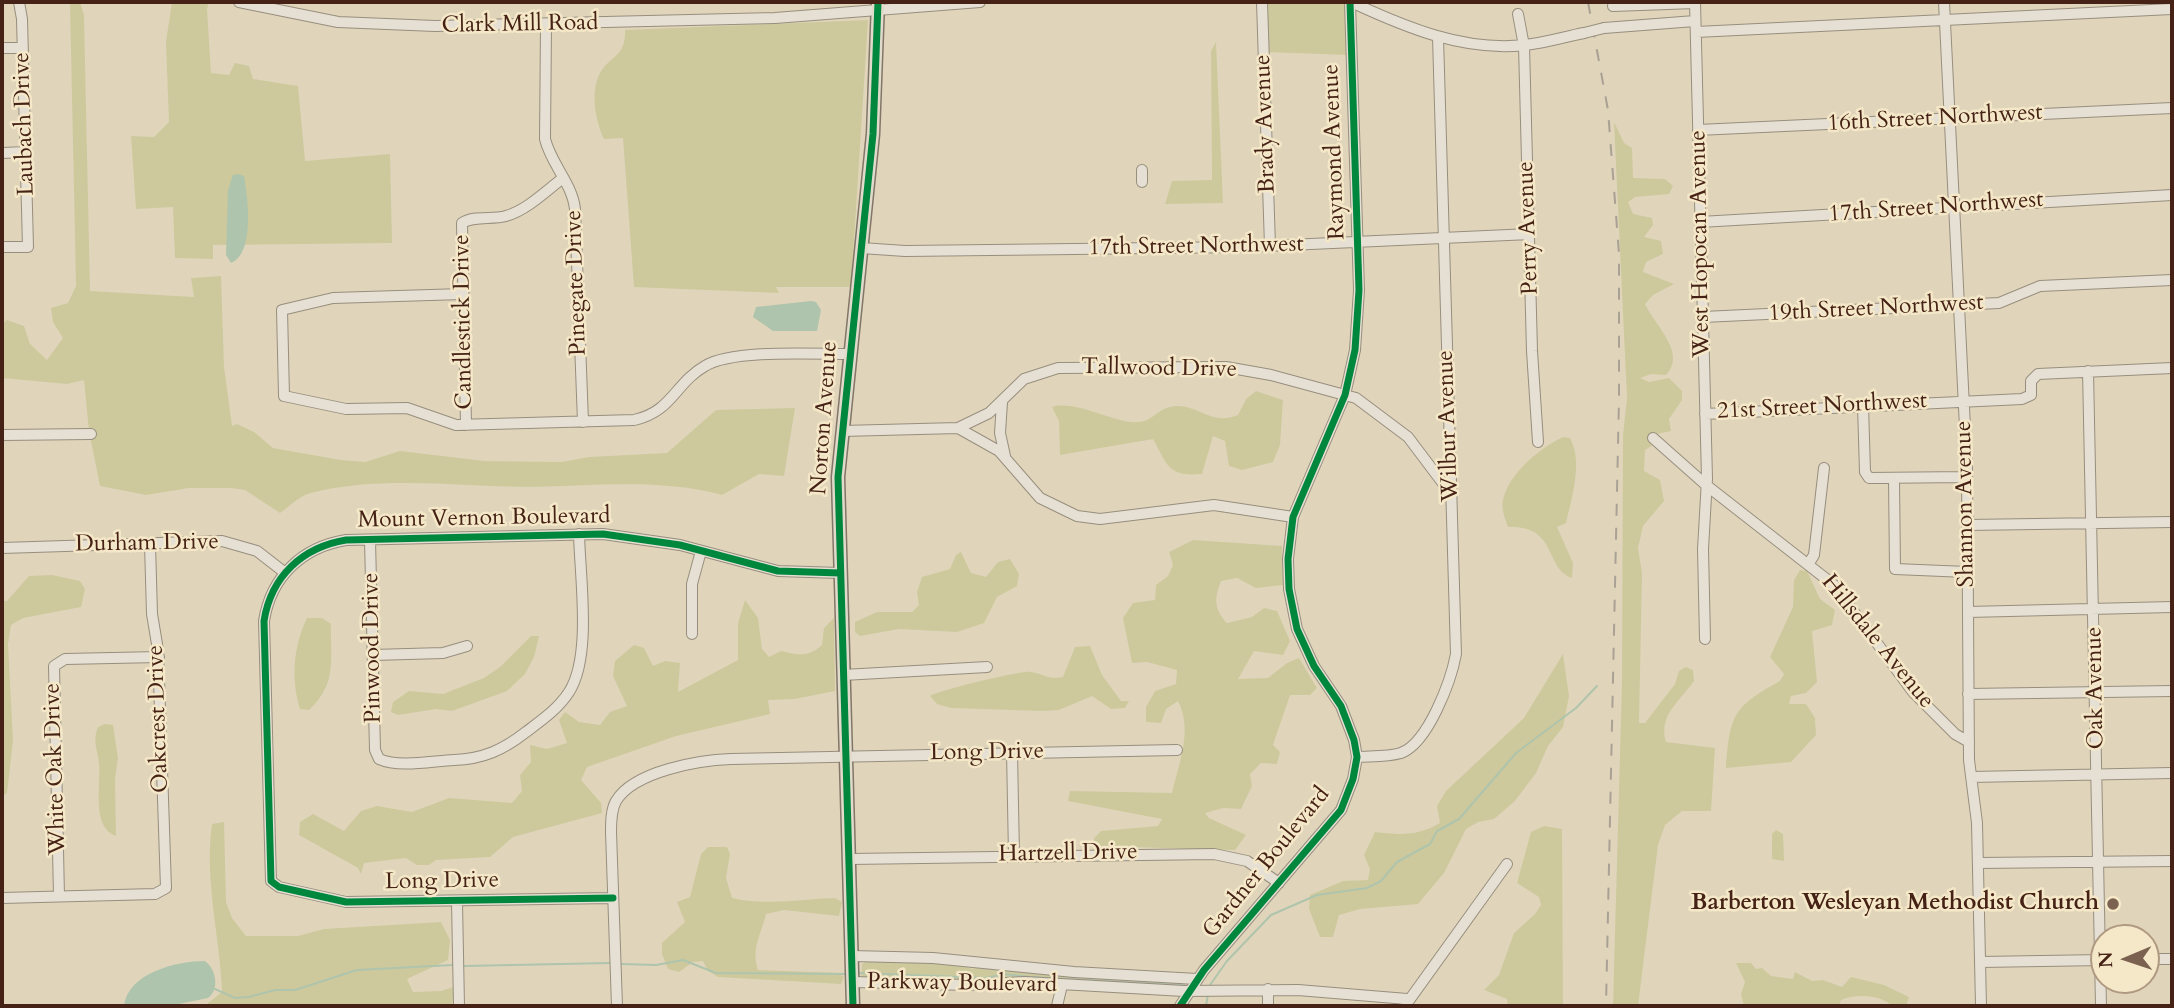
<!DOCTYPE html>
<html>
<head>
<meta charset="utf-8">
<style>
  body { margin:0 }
  #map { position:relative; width:2174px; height:1008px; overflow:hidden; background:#e0d5ba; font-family:Cardo,serif }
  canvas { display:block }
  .frame { position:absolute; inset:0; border:4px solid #452215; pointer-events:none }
  .north { position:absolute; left:2090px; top:924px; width:70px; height:70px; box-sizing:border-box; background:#f5e8c8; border:2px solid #af9980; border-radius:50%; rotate:268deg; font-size:19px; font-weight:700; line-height:28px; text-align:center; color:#452215 }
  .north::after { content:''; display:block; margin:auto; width:24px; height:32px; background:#7b614f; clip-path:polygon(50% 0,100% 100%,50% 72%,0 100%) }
</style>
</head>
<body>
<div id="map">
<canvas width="2174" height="1008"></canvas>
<div class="frame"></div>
<div class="north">N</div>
</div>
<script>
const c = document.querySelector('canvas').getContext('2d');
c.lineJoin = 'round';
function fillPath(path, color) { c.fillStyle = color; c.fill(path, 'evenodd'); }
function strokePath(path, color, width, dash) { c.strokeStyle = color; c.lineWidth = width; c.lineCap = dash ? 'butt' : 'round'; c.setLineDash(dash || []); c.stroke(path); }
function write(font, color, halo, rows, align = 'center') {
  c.font = font + ' Cardo,serif'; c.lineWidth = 5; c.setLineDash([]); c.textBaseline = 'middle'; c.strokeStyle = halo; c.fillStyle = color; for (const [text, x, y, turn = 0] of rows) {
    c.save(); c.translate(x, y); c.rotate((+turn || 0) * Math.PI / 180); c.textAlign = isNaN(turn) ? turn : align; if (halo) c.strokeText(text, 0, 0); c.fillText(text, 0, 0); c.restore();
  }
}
fillPath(new Path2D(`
  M70,2H80L84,15L90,291L194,297L191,278L221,276L224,367L232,426L237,424L254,432L273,448L341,460L365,462L400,451L484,461L562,462L589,457L667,453L716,410L795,408L784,476L759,474L722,495C660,478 594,486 530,487C458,487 382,475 311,493C300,495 289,507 280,513L245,490L231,488H189L146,495L100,486L89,431L84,380L67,384L2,378V324L7,320L24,326L30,344L47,360L63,338L53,322L51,308L68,303L76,286Z
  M172,2H209L207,9L211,73L229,75L235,63L249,66L253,79L298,86L305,161L390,154L392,243L213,245V259L175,258L173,207L136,209L131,136L154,137L169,122L166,42Z
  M1263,2H1348V55L1265,52Z
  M868,20L851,287H776L779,293L634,287L623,138L604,139C596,122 590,94 599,75C609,55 626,58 625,30Z
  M1216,42L1223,203L1165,204L1172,181L1212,180L1211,51Z
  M1614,122L1624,143L1632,148L1633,178L1665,179L1673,186L1669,194L1635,197L1628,202L1633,214L1652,218L1653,225L1644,237L1661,241L1663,254L1646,262L1643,272L1674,284L1653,295L1645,304C1656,327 1687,353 1666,375L1651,374L1640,378L1649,382L1669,378L1682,391V400L1669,419L1671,431L1647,436L1653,445L1645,450L1644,471L1660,480L1664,501L1643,526L1638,548L1642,573L1639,723H1645L1675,684L1679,671L1686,667L1693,670L1694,681C1680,701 1658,715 1666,742L1715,748L1711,811H1682L1665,825L1658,845L1638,1006H1613L1622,681L1623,435L1627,398Z
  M1256,391L1283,400L1280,445L1273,462L1242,470L1229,466L1225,441L1213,436L1202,474C1168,477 1168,466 1153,439L1060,455L1059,421L1052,407C1073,400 1107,419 1131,422C1153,424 1153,411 1170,407C1197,401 1208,427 1238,415L1246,399Z
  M1563,437L1570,438C1583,461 1572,498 1566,523L1557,527L1573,563L1572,578C1544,568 1558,525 1508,527C1505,519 1501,508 1503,500C1509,473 1540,448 1563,437Z
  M1193,540L1282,546L1283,585L1256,588L1237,578L1221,581C1214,599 1214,609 1227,623L1252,617L1264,608L1277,611L1290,641L1283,655L1254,651L1238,679L1268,678L1287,663L1299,658L1317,688L1310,695H1290L1273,745L1280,752L1277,764L1261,763L1250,774L1252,786L1241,809L1223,808L1205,813L1209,818L1246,835L1235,850L1094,846V838L1101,831L1158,826L1162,819L1068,801L1070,791L1172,793C1179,763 1193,730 1178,701L1166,709L1161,723L1146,722V707L1155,691L1176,684L1177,670L1147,662L1132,663L1123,618L1133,603L1155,600L1156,585L1168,576L1173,565L1169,552Z
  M961,552L971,573L986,577L998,562L1010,559L1019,574L1017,586L997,597L984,623L957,632L899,629L860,636L855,632V622L877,612H912L919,605L917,592L922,577L950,569L956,555Z
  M1800,570L1807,571L1820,599L1835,610L1832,625L1812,631L1817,682L1806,693L1791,696L1789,704H1806L1815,718L1816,735L1791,762L1726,768C1730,716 1732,707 1780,681L1784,674L1770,657L1793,607L1794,580Z
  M52,575L80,581L85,589L81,607L23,618L11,625L8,644L13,741L7,793L2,796V601H7L29,576Z
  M745,600L758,618L762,649L769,657L781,651C798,655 808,658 822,645L824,628L834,618L835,691L795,699L768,700L770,714L676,736L587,767L581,780L601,803L602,813L513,837L490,857L436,860L429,865H417L406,858L364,863L361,874L358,868L299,835L300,822L313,814L344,831L361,811L377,806L412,812L449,798L512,803L522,791L520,775L531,762L530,745L547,749L567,743L559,720L565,712L579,722L600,725L610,712L627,706L613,676L615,661L634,645L644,648L653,666L665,661L680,663L678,692L738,660V623Z
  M307,618H322L331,624C330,659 338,683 309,710L300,709C291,679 293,647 307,618Z
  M531,636H539L534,657L525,674L507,691L452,711L436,709L398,715L391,712L393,702L409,691L443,694L484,678L500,667Z
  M1090,646L1102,675L1121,701H1129L1125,708L1111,709L1092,696L1059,710L1042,711L951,708L937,704L930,696C937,691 1022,670 1031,672C1044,674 1049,680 1063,677L1075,647Z
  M1563,654L1569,696L1563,727L1548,746L1536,773L1515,801L1494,819L1478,822L1466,829L1444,873L1418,904L1360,909L1339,915L1333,937H1320L1309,909L1310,895L1343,881L1368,880L1370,869L1364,855L1375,832C1400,835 1418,836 1440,823L1437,806L1446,791L1524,718Z
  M105,724L113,725L118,758L115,779L116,836C91,828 101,785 99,765C98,749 92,742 98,727Z
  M224,822L226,902L232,918L246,936H298L324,929L441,922L450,940L448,960L407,979L413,992L441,991L454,987L452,1006H186L207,1004L222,992C220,936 204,880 212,824Z
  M1544,826L1562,829L1563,1006H1508L1507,999L1484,990L1499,975L1514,933L1535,914L1541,905L1539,897L1517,883L1531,832Z
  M1776,830L1783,834L1784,861L1772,859V834Z
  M708,847H727L730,854L726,878L732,898C766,906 801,899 835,898L842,902L839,916L784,910L766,914C761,935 751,948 758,970L839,973L844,977L841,984L718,977L708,971L703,961L693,962L679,972L668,969L662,954V943L685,922L677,902L690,897L701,854Z
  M870,959L955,963L972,969L983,966L1183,981L1184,986L1019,978L979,981L861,978L862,964Z
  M1736,963H1751L1756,969L1762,968L1771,976L1793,979L1795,972L1812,981L1823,980L1842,987L1851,977L1884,985L1909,997L1906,1006H1893C1881,995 1857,993 1841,1000L1839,1006H1744L1741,994L1745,982Z`), '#cdc99d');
fillPath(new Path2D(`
  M239,174L244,176C248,197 255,254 231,263L226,255L228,190L233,175Z
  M811,301L816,302L821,310L817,331H773L753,317L756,307Z
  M205,961C216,969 220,989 208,998L169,1006H124C128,973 176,961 205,961Z`), '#afc4ac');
strokePath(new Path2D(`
  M621,964L656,965L683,960L716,973L847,974
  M464,966L610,963
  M858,973L986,978L1004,974L1030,977L1184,985
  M1210,985L1227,961L1271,915L1317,895L1367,888L1381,881L1397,862L1430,844L1437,831L1459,819L1516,753L1576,708L1597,686
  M215,989L235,998L249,997L275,990H295L357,970L453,965
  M1206,1006L1208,994`), '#afc4ac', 2);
const minor = new Path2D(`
  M239,2L338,22L435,26L775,18L980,2
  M1262,2L1270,246
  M1351,2C1405,27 1464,52 1525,45C1544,43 1564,37 1584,33
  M1695,2L1707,479L1703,549L1705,639
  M1944,2L1967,468L1969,760L1977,823L1981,1006
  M1613,6L1695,3
  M1518,14L1524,46L1532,351L1538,442
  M546,25L545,139C551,164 572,183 575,209L583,422
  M1604,28L1695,21
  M1696,32L2172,9
  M2,48H22
  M1698,130L2172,108
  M2,153L26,152
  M1142,182V170
  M1700,222L2172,195
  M2,247H28L22,19L19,2
  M861,248L905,251L1245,247L1530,234
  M463,294L333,298L282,310L284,396L346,409L407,408L456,425L634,420C672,412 675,383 705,366C732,349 815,354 849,354
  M1703,317L1999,303L2040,286L2172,280
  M2088,371L2101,1006
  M1002,402L1000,433L1005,456
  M1863,405L1865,472L1869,478L1967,477
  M1705,414L2022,399L2031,395V381L2038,374L2172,368
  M466,425L462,223C474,215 492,220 506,216C527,210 546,191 563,178
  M958,428L999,451L1040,498L1077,516L1100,519L1214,505L1293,517
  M842,431L958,428L989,413L1024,379L1058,368L1226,367L1271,375L1356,398L1408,437L1451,494
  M2,435L91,434
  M1653,438L1706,485L1834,585L1913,692L1955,734L1969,742
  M1894,479L1895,569L1967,572
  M1967,525L2172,522
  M370,540L375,750L379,759C399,768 432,761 454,760C483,759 503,750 526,732C542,720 558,709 569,692C592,656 580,578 579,534
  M2,548L222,541L257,551L284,572
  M1809,563L1814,555L1824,468
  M1968,612L2172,607
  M692,634V584L701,551
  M373,655L443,653L467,646
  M843,675L987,667
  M1968,694L2172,691
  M1012,752L1014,855
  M1357,757C1371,756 1387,757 1401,753C1428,743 1451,681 1456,654L1438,37
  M1971,777L2172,773
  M849,859L1214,854L1247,861L1279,883
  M1978,863L2172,861
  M59,896L54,666L65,659L159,657
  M2,898L155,894L166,888L158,650L152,614L150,544
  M613,898L346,902L279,887L271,881L264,621C271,576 303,547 346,540L603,534L680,545L778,571L840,573
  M457,902L459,1006
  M852,956L933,958L1074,972L1197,979
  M2146,959H2172
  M1980,962L2103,960
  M853,982L967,985L1025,982L1184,991L1298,990L1407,999
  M1268,989V1006
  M617,1006L611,832C611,822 611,810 616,801C634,771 700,760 731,759L1177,750
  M1057,1006L1062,985
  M1180,1006L1204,970L1341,810L1353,779L1357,757L1354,740L1341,706L1314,666L1297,629L1289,589L1288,559L1293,517L1345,395L1355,350L1359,290L1350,2
  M1405,1006L1507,864`);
const major = new Path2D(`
  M853,1006L838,477L873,134L878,2`);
strokePath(minor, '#988e7e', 12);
strokePath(major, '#827668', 15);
strokePath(minor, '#e5e0d3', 10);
strokePath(major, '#e1dbcb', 12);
strokePath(new Path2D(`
  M1588,2L1608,110L1619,254V398L1606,1006`), '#aaa195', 2, [12, 12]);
const minorBridge = new Path2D(`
  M1584,33L1604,28`);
strokePath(minorBridge, '#988e7e', 12, []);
strokePath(minorBridge, '#e5e0d3', 10);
strokePath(new Path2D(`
  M613,898L346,902L279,887L271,881L264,621C271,576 303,547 346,540L603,534L680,545L778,571L840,573
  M853,1006L838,477L873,134L878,2
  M1180,1006L1204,970L1341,810L1353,779L1357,757L1354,740L1341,706L1314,666L1297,629L1289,589L1288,559L1293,517L1345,395L1355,350L1359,290L1350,2`), '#00873e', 7);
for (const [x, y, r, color] of [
  [2113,904,7,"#7b614f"]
]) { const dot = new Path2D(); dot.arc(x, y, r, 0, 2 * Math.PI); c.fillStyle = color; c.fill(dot); strokePath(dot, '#f5e8c8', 2.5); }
write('23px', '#452215', '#f5e8c8', [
  ["Clark Mill Road",520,25,-1],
  ["16th Street Northwest",1935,119,-3],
  ["Laubach Drive",25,124,-92],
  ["Brady Avenue",1266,124,-92],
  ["Raymond Avenue",1335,152,-92],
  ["17th Street Northwest",1936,208,-4],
  ["Perry Avenue",1529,228,-92],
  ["West Hopocan Avenue",1701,244,-91],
  ["17th Street Northwest",1196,247,-1],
  ["Pinegate Drive",577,283,-92],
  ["19th Street Northwest",1876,309,-3],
  ["Candlestick Drive",464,322,-91],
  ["Tallwood Drive",1159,369,1],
  ["21st Street Northwest",1822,407,-3],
  ["Norton Avenue",825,418,-86],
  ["Wilbur Avenue",1449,426,-92],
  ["Shannon Avenue",1966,504,-91],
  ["Mount Vernon Boulevard",484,519,-1],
  ["Durham Drive",147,544,-1],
  ["Hillsdale Avenue",1877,642,51],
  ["Pinwood Drive",373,648,-91],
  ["Oak Avenue",2096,688,-91],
  ["Oakcrest Drive",159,719,-92],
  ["Long Drive",987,753,-1],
  ["White Oak Drive",56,769,-92],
  ["Hartzell Drive",1068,854,-1],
  ["Gardner Boulevard",1267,863,-51],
  ["Long Drive",442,882,-1],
  ["Parkway Boulevard",962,984,1]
]);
write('bold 23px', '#452215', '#f5e8c8', [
  ["Barberton Wesleyan Methodist Church",2099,904]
], 'right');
</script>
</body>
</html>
